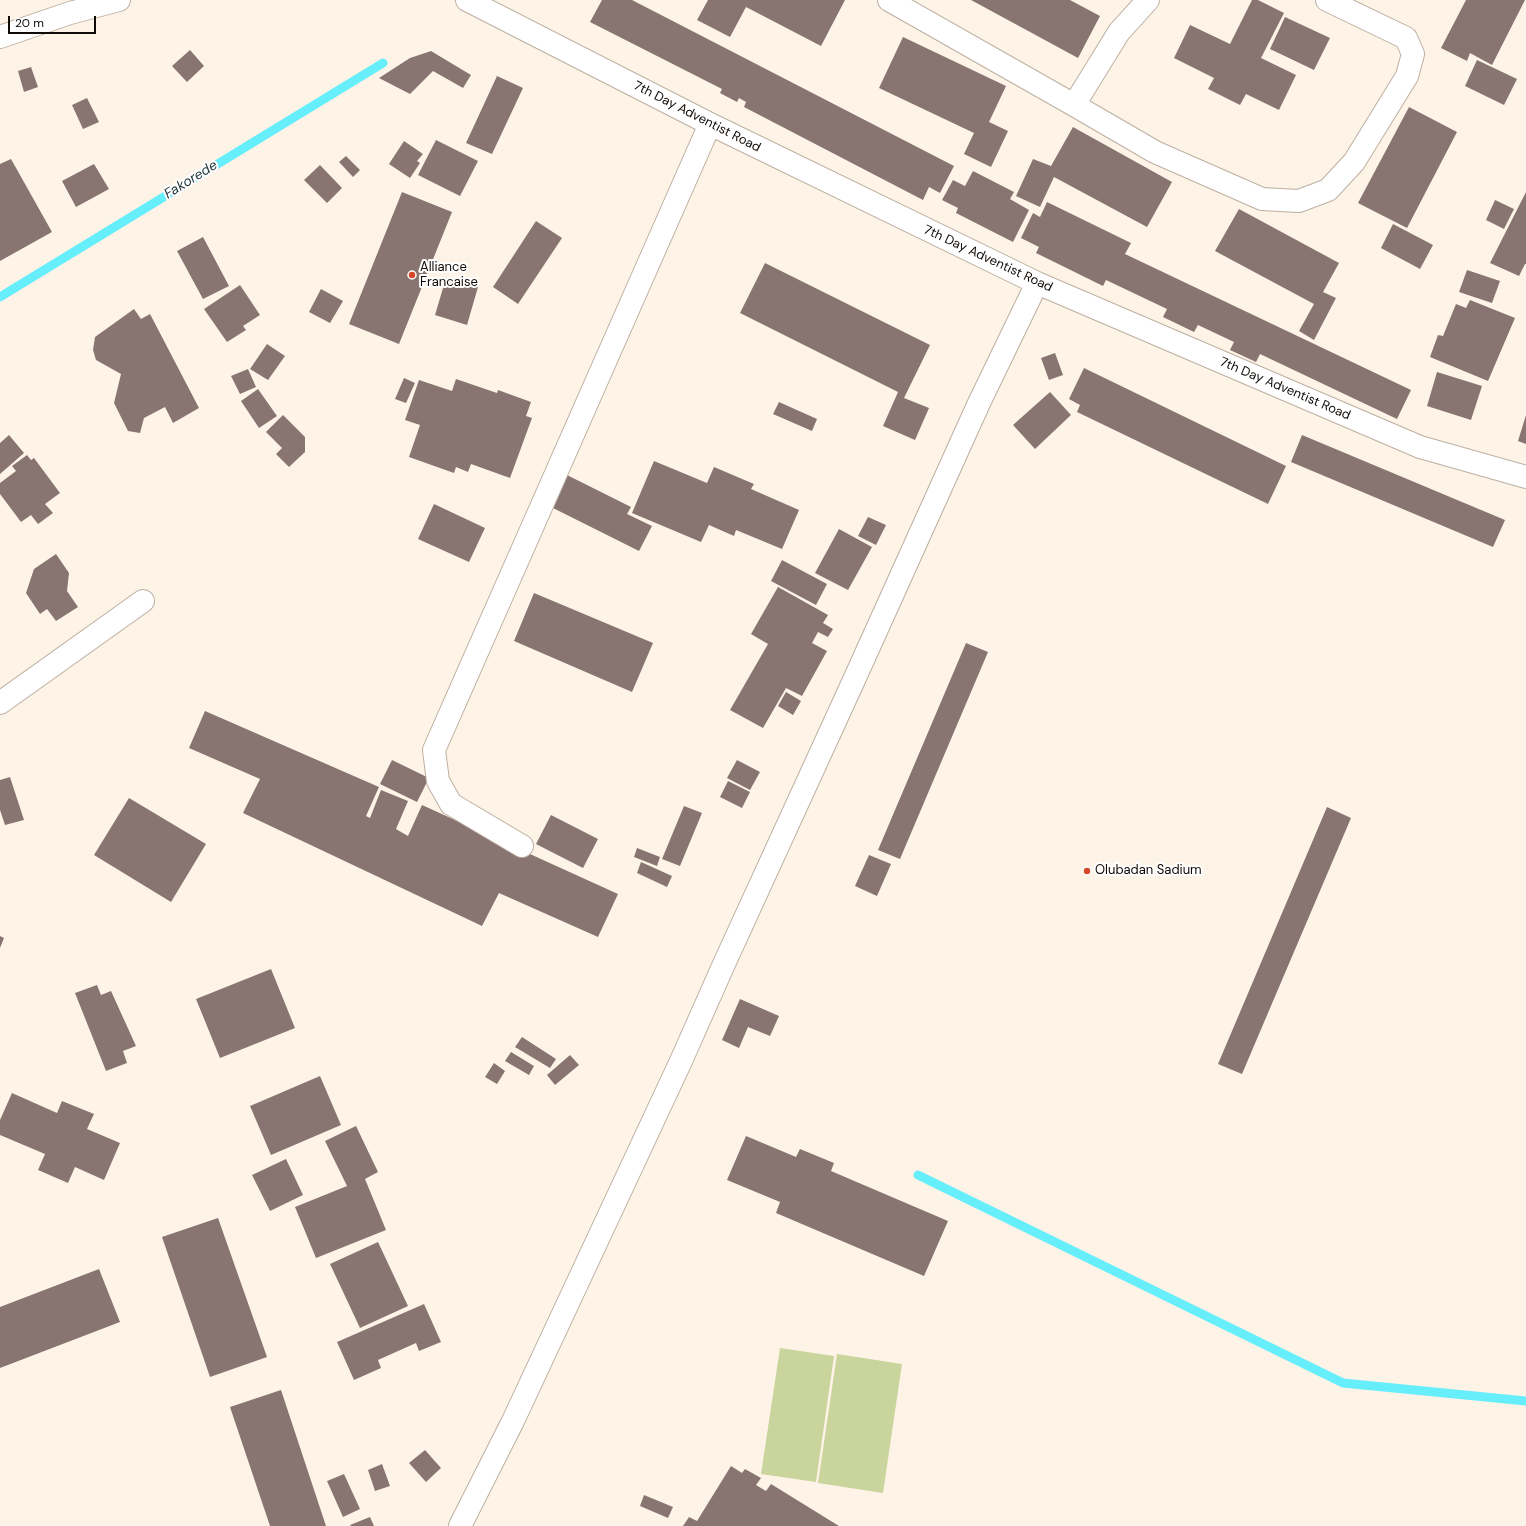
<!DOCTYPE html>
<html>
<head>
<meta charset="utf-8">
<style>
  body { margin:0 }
  #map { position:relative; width:1526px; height:1526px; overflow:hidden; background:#fef3e7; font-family:"DM Sans",sans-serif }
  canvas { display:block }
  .scale { position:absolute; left:8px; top:16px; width:88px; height:18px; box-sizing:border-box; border:2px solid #100b07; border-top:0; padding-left:5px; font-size:12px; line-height:14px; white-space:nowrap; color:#100b07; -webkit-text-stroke:3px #fff; paint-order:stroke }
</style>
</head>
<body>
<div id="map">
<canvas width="1526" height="1526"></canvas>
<div class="scale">20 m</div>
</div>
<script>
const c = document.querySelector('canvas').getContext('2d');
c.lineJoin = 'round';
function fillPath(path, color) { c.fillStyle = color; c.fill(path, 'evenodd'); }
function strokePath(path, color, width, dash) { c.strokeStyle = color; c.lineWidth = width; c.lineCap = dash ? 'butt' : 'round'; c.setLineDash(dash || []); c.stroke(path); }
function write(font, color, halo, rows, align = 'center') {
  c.font = font + ' "DM Sans",sans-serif'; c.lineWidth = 4; c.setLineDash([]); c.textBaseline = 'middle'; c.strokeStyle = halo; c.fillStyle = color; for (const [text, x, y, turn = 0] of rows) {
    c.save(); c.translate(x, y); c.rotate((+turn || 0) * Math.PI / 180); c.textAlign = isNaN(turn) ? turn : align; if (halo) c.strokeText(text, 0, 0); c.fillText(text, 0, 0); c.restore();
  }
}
fillPath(new Path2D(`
  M780,1348L834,1356L816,1482L761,1474Z
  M837,1354L902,1364L883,1493L818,1483Z`), '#cad49d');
strokePath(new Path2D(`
  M0,297L383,63
  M918,1175L1343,1383L1526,1401`), '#66eefb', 9);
fillPath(new Path2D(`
  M602,0H632L954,166L940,193L929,187L923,200L744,107L746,102L739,98L737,102L720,93L722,89L590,22Z
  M708,0H845L821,46L746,7L730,37L697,20Z
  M971,0H1070L1100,16L1078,58Z
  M1252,0H1258L1284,13L1261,58L1296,75L1279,110L1246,94L1240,105L1208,89L1214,78L1174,58L1190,25L1230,44Z
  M1466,0H1525L1492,65L1470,53L1467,61L1441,48Z
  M1285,17L1330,38L1314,70L1270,49Z
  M903,37L1006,86L989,122L1008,131L991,167L964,154L974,133L879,88Z
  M190,50L204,66L187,82L172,66Z
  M431,51L471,75L463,88L433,71L410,94L379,78L410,58Z
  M1477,60L1517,79L1504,105L1465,86Z
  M31,67L38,87L24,92L18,71Z
  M497,76L523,88L492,154L466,143Z
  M87,98L99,122L83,129L72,105Z
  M1409,107L1457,132L1407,228L1358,203Z
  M1073,127L1172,182L1147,227L1054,177L1040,207L1016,196L1033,159L1051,166Z
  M436,140L478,161L460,196L418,175Z
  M404,141L423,154L417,161L420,163L410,178L389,164Z
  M346,156L360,170L353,177L339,162Z
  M11,159L52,232L0,261V164Z
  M94,164L109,189L76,207L62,181Z
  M320,165L342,188L327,203L304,180Z
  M973,171L1014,192L1010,199L1029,210L1013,242L956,213L958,208L942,200L953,180L965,186Z
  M402,192L452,212L399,344L349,324Z
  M1526,192V264H1525L1519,276L1490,263Z
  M1495,200L1514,209L1504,229L1486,220Z
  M1047,202L1131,243L1125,254L1411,390L1397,419L1260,354L1256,362L1230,350L1234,342L1198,325L1194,332L1163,317L1167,309L1106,280L1103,286L1036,253L1039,247L1021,238L1033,213L1040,217Z
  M1239,209L1339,263L1323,292L1336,298L1314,340L1299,331L1314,304L1215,251Z
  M536,221L562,238L518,304L493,287Z
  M1393,224L1433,245L1420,269L1381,248Z
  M203,237L229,286L203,299L177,251Z
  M765,263L930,345L904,398L929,408L915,440L883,426L898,392L740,313Z
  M1467,270L1500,281L1492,303L1459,292Z
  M446,278L478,287L467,325L435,315Z
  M240,285L260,315L243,326L246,330L227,342L204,309Z
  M321,289L343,301L330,323L309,312Z
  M1470,300L1515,318L1488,381L1430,357L1438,335L1443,336L1456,304L1466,308Z
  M134,309L141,319L150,314L199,408L173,423L165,407L144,418L140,433L128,431L114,403L121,374L96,360L93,350L95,337Z
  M267,344L285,356L268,380L250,369Z
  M1055,353L1063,375L1049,380L1041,358Z
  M1084,368L1286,466L1268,504L1077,412L1080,405L1069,399Z
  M248,369L256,387L240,394L231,376Z
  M1437,372L1482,386L1471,420L1427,406Z
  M404,378L415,383L406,403L395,399Z
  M456,379L497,393L498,390L531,402L526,416L532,418L510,478L471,464L468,472L456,467L454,473L409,457L420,425L405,420L419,380L452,391Z
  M258,389L277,416L259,428L241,401Z
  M1050,392L1071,415L1035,449L1013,425Z
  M779,402L817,419L812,431L773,414Z
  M283,415L305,437V452L289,467L276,454L282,448L266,432Z
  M1526,415V444L1518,441Z
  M9,435L24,453L0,474V443Z
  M1302,435L1505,520L1493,547L1291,462Z
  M27,455L31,460L34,458L60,493L45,504L53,513L38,524L31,515L21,522L0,494V483L16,471L12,466Z
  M654,461L707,483L714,467L754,484L751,489L799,510L782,549L736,530L734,536L709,525L701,542L632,513Z
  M565,474L631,507L627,514L652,526L639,551L549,506Z
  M434,504L485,528L469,562L418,539Z
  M868,517L886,525L876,545L858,536Z
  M839,529L872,547L848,590L815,573Z
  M56,554L69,573L67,591L78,607L56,621L47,609L40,614L26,593L34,569Z
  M782,560L827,584L816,605L771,581Z
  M778,587L828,615L823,623L833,629L828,637L818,632L812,643L827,651L802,696L786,688L763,728L730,710L768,644L751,634Z
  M534,593L653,643L632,692L514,641Z
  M966,643L988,652L900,859L878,850Z
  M786,692L801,701L793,715L778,706Z
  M205,711L379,787L366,816L370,818L381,790L408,801L396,829L408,836L422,805L618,894L598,937L499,893L482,926L243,813L260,779L189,748Z
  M392,760L429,778L417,802L380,784Z
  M737,760L760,772L750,790L727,778Z
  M10,777L24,820L5,825L0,810V780Z
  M728,781L750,792L742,808L720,797Z
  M129,798L206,844L171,902L94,855Z
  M684,806L702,813L680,866L662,859Z
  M1327,807L1351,818L1242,1074L1218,1064Z
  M551,815L598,839L583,868L536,844Z
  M637,848L660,857L657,866L634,857Z
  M869,855L891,864L877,896L855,886Z
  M641,862L672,876L667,887L637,873Z
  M0,936L4,938L0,948Z
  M271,969L295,1028L220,1058L196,999Z
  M97,985L101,995L111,991L136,1046L123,1051L127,1063L106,1071L75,993Z
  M740,999L779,1016L770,1036L748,1027L739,1048L722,1040Z
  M522,1037L556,1059L550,1068L515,1047Z
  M511,1052L534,1066L529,1075L505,1061Z
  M570,1055L579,1065L555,1085L547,1075Z
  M494,1063L505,1071L497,1084L485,1077Z
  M320,1076L341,1125L271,1155L250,1106Z
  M12,1093L57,1113L62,1101L94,1114L87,1129L120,1143L104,1180L75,1167L68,1183L38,1170L45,1154L0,1135V1120Z
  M356,1126L378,1172L365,1179L386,1230L316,1258L295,1207L347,1186L325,1141Z
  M746,1136L796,1157L800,1149L834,1163L831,1171L948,1221L924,1276L776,1213L780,1202L727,1180Z
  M286,1159L303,1195L270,1211L252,1175Z
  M218,1218L267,1357L210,1377L162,1237Z
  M378,1242L408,1306L360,1328L330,1264Z
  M99,1269L120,1322L0,1368V1307Z
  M424,1304L441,1342L419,1351L416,1343L378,1360L381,1368L354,1380L337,1342Z
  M281,1390L326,1526H270L230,1407Z
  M425,1450L441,1468L426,1482L409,1463Z
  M382,1464L390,1486L375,1491L368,1470Z
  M731,1466L742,1473L745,1469L761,1478L756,1485L766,1491L771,1484L839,1526H683L689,1517L697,1521Z
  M344,1474L360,1509L343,1517L327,1481Z
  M644,1495L673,1507L668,1518L640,1506Z
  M370,1517L374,1526H351L350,1525Z`), '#887571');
const minor = new Path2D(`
  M467,0L710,124L1037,283L1420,447L1526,477
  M889,0L1074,105L1155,152L1262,199L1299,201L1328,190L1354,162L1407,76L1413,54L1406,38L1327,0
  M1074,105L1119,32L1148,0
  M0,703L143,601
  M522,846L451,804L438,781L434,750L710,124
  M460,1526L513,1421L681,1061L724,964L854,680L979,403L1037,283`);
const highway = new Path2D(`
  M0,37L70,13L119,0`);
strokePath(minor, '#bcafa1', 24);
strokePath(highway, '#bcafa1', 24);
strokePath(minor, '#fff', 22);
strokePath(highway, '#fff', 22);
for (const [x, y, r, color] of [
  [412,275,4,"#d4492a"],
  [1087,871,4,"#d4492a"]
]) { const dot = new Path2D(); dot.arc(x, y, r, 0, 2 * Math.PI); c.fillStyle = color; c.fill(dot); strokePath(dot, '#fff', 1.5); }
write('13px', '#100b07', '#fff', [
  ["7th Day Adventist Road",697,117,27],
  ["7th Day Adventist Road",988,259,25],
  ["7th Day Adventist Road",1285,389,23]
]);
write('13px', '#100b07', '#fff', [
  ["Alliance",420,268],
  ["Francaise",420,283],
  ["Olubadan Sadium",1095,871]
], 'left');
write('italic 14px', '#20373a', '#fff', [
  ["Fakorede",191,180,-32]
]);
</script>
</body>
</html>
